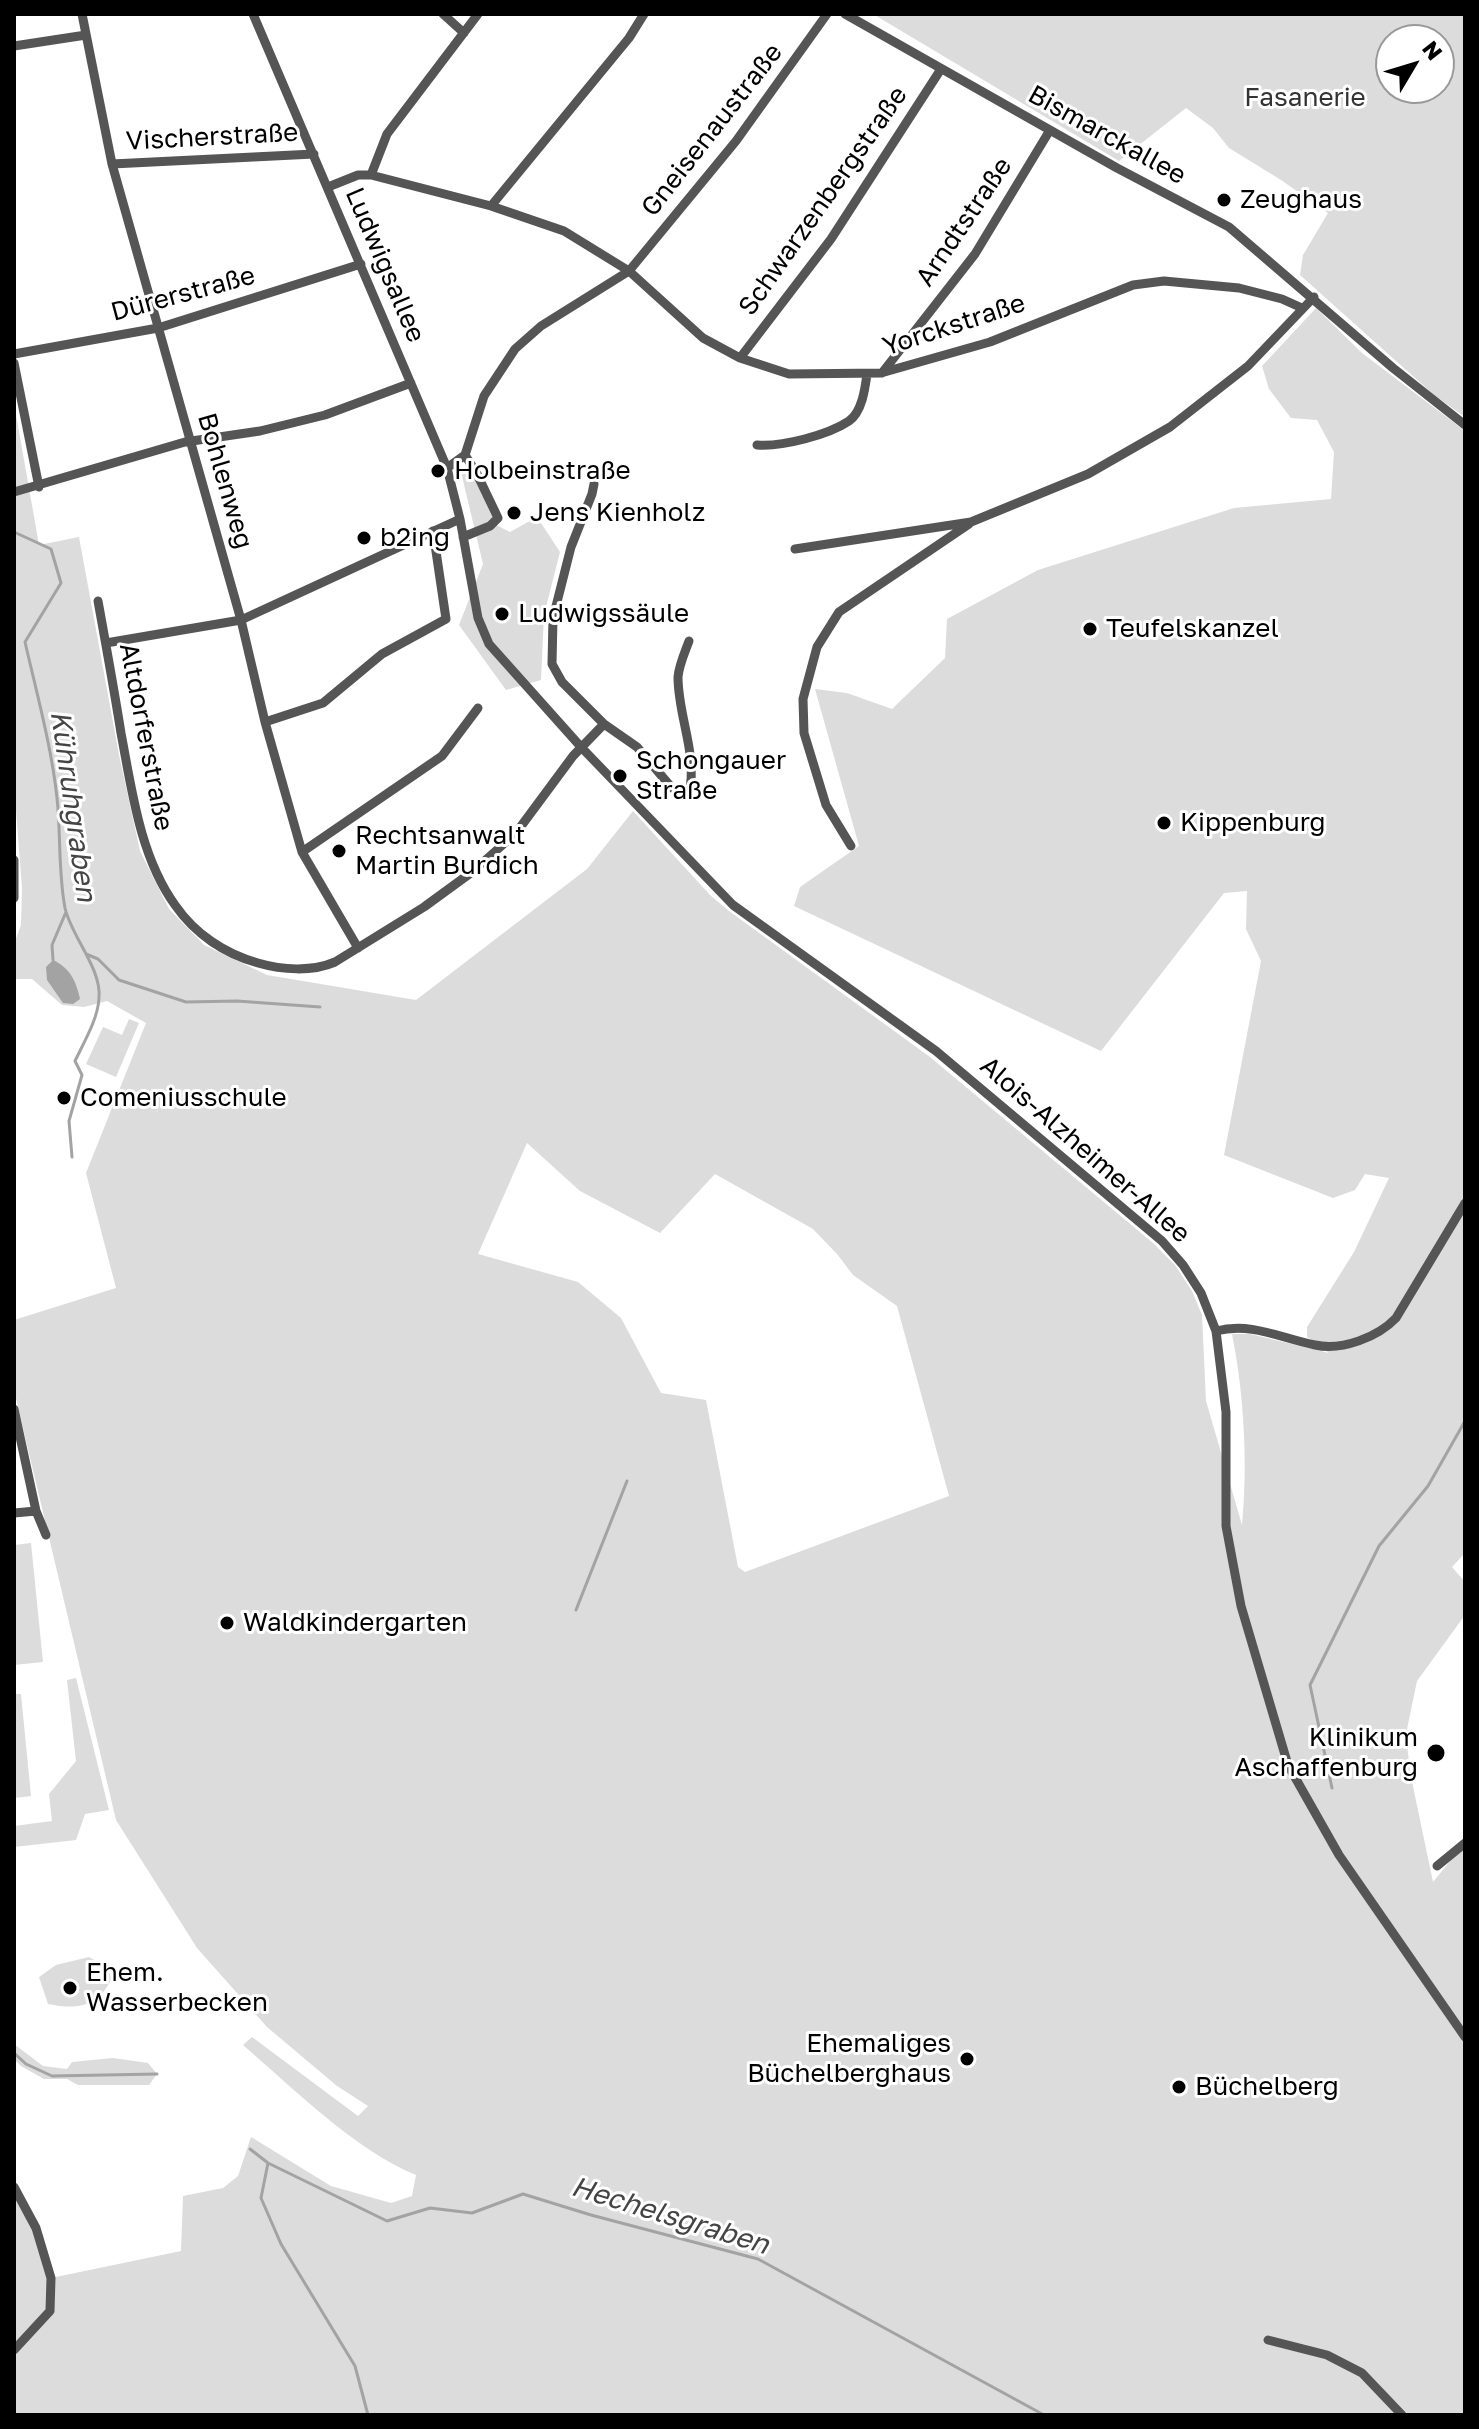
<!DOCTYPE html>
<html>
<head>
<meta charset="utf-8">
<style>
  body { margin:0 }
  #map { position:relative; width:1479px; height:2429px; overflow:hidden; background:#fff; font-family:"Golos Text",sans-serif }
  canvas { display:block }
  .frame { position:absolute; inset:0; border:16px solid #000; pointer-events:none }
  .north { position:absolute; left:1375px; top:24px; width:80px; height:80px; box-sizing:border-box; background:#fff; border:2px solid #999; border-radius:50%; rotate:52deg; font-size:22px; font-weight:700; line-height:32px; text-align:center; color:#000 }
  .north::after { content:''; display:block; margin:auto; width:28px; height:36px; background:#000; clip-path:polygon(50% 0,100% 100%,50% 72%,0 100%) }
</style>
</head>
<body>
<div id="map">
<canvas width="1479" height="2429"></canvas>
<div class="frame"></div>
<div class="north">N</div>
</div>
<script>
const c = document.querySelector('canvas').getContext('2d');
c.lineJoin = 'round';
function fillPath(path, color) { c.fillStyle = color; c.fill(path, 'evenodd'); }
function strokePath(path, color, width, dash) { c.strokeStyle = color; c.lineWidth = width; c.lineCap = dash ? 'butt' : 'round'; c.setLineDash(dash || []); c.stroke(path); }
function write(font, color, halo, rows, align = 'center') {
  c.font = font + ' "Golos Text",sans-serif'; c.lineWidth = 6; c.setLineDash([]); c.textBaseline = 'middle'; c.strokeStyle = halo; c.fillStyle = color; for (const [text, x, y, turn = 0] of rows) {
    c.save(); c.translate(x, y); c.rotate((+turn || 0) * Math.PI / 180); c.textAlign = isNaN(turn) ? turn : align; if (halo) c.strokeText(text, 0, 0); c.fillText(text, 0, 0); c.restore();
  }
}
fillPath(new Path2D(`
  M873,14H1465V417L1434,395L1300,275L1303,255L1328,213L1281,180L1229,148L1213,128L1186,108L1119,161ZM1439,40V88H1391V40Z
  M1316,308L1362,353L1465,431V1553L1452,1567L1465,1582V1615L1417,1681L1406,1734L1410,1772L1433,1882L1465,1843V2415H14V2187L36,2228L51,2278L181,2251L183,2196L223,2188L238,2176L251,2137L331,2186L391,2203L412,2196L416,2175C355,2150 293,2088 243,2045L252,2037L358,2116L368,2106L337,2086L267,2027L197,1948L116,1820L14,1390V1320L116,1288L86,1173L146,1023L107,1001L84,1007L62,1005L32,979H14V944L21,925L22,888L14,784V403L39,545L79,537L119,755L140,851L169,909L204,945L267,975L416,1000L587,869L633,811L711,896L729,911L930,1057L1153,1243L1175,1265L1192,1291L1202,1315L1206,1401L1242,1525C1248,1465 1244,1393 1232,1334H1250L1329,1353L1307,1337V1327L1354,1252L1389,1178L1365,1174L1355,1190L1333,1198L1224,1155L1261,961L1246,929L1247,891L1224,893L1101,1051L794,906L800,887L859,846L815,689L847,693L892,709L945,658L947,619L1038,570L1234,508L1331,499L1334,452L1317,420L1291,418L1269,389L1262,366ZM527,1143L580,1191L660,1233L715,1174L813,1229L837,1254L853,1275L897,1306L949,1496L745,1572L738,1567L706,1400L661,1393L621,1318L578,1282L478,1254Z
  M468,465L496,525L510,532L537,517L560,552L544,615L541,680L506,690L459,625L483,564L460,468Z
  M129,1019L139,1023L116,1077L86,1064L103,1027L122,1035Z
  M31,1543L43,1662L14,1665V1545Z
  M76,1678L109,1810L85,1814L76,1840L14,1847V1826L52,1821L49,1794L76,1761L67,1680Z
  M14,1694H21L31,1796L14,1798Z
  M89,1957L106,1967L112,1978C98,2007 78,2010 48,2004L39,1977L56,1965Z
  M14,2044L43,2066L67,2069L72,2062L113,2058L148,2063L157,2074L149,2085H78L67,2079H44L21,2066L14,2059Z`), '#dcdcdc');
fillPath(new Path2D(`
  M53,960C70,968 76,981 80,999L73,1004L63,1003L47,980L46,967Z`), '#a3a3a3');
strokePath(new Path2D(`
  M14,532L51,549L61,583L25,642C36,690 52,749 57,798C61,834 58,871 65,908C71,936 102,969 99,998C98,1019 84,1042 75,1061L82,1075L69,1121L72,1157
  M86,954L98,959L119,980L186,1002L237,1001L320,1007
  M53,960L52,945L66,912
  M576,1610L627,1481
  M1332,1788L1310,1685L1379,1546L1428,1486L1465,1421
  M14,2053L26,2064L52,2076L157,2074
  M250,2149L268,2163L387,2221L430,2208L472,2213L523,2194L591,2215L758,2259L1044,2415
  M268,2163L261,2198L281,2244L355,2366L368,2415`), '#a3a3a3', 3);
strokePath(new Path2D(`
  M82,14L112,164L241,620L265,722L302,852L358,948
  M253,14L447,468L460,519L478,618L489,644L581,747L733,905L936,1051L1162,1241L1183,1265L1201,1293L1216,1331L1226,1412V1526L1241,1606L1288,1765L1339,1855L1465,2037
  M443,14L464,33
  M845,14L1117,168L1229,227L1393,368L1465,425
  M14,46L86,35
  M112,164L314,154
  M371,175L387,134L478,14
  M328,187L358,175H371L491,206L564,231L629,271L703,338L740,358L789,374L881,373L990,342L1133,285L1164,281L1239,288L1282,299L1302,308
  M491,206L629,38L644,14
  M14,354L158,328L361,264
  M740,358L831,239L941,69
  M14,363L39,487
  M882,373L975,254L1050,130
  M757,445C782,447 828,435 849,421C862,412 865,389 867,374
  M447,468L465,455L484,396L515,349L541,326L629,271L736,141L827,14
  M594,484L592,494L571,547L553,618L552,664L562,682L604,724L637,747L672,788L689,794C698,754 678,717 678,677C679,665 685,652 689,641
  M14,492L185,442L260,431L325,415L411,383
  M463,537L490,526L498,518L477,474L465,455
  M795,549L971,522L1088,474L1170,427L1248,366L1314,297
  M98,601C106,645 114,689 121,733C132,791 140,856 175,905C195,934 225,954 258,963C282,970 312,972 335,962L424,907L472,872L516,833L573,756L604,724
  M106,643L241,620L460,519
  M265,722L323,703L382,654L446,619L433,531
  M851,846L826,805L804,733L803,699L817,647L839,612L969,524
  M302,852L442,756L478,708
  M14,860V898
  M1216,1331C1252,1322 1280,1338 1315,1345C1342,1351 1378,1337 1396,1318L1465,1203
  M14,1409L36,1511L46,1535
  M14,1513L36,1511
  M1437,1866L1465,1843
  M14,2187L36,2228L51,2278L50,2311L14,2350
  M1268,2340L1327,2355L1362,2373L1402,2415`), '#555', 9);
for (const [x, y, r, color] of [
  [1224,200,8,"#000"],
  [438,471,8,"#000"],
  [514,513,8,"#000"],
  [364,538,8,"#000"],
  [502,614,8,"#000"],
  [1090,629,8,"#000"],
  [620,776,8,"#000"],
  [1164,823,8,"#000"],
  [339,851,8,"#000"],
  [64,1098,8,"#000"],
  [227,1623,8,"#000"],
  [1436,1753,10,"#000"],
  [70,1988,8,"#000"],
  [967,2059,8,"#000"],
  [1179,2087,8,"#000"]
]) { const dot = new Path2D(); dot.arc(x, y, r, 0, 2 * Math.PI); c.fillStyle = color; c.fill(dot); strokePath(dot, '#fff', 3); }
write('26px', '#333', '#fff', [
  ["Fasanerie",1305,98]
]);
write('26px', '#000', '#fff', [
  ["Gneisenaustraße",712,130,-52],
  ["Bismarckallee",1107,135,29],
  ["Vischerstraße",212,137,-3],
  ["Schwarzenbergstraße",823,201,-55],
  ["Arndtstraße",964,222,-56],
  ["Ludwigsallee",385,265,67],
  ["Dürerstraße",183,294,-15],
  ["Yorckstraße",954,325,-18],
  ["Bohlenweg",225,481,74],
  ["Altdorferstraße",146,737,79],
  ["Alois-Alzheimer-Allee",1085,1150,41]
]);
write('26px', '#000', '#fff', [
  ["Zeughaus",1240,200],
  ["Holbeinstraße",454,471],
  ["Jens Kienholz",530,513],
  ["b2ing",380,538],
  ["Ludwigssäule",518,614],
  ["Teufelskanzel",1106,629],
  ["Schongauer",636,761],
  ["Straße",636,791],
  ["Kippenburg",1180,823],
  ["Rechtsanwalt",355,836],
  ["Martin Burdich",355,866],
  ["Comeniusschule",80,1098],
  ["Waldkindergarten",243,1623],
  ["Klinikum",1418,1738,"right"],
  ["Aschaffenburg",1418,1768,"right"],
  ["Ehem.",86,1973],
  ["Wasserbecken",86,2003],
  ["Ehemaliges",951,2044,"right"],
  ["Büchelberghaus",951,2074,"right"],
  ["Büchelberg",1195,2087]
], 'left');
write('italic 28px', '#444', '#fff', [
  ["Kühruhgraben",73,806,82],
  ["Hechelsgraben",670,2216,17]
]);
</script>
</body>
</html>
